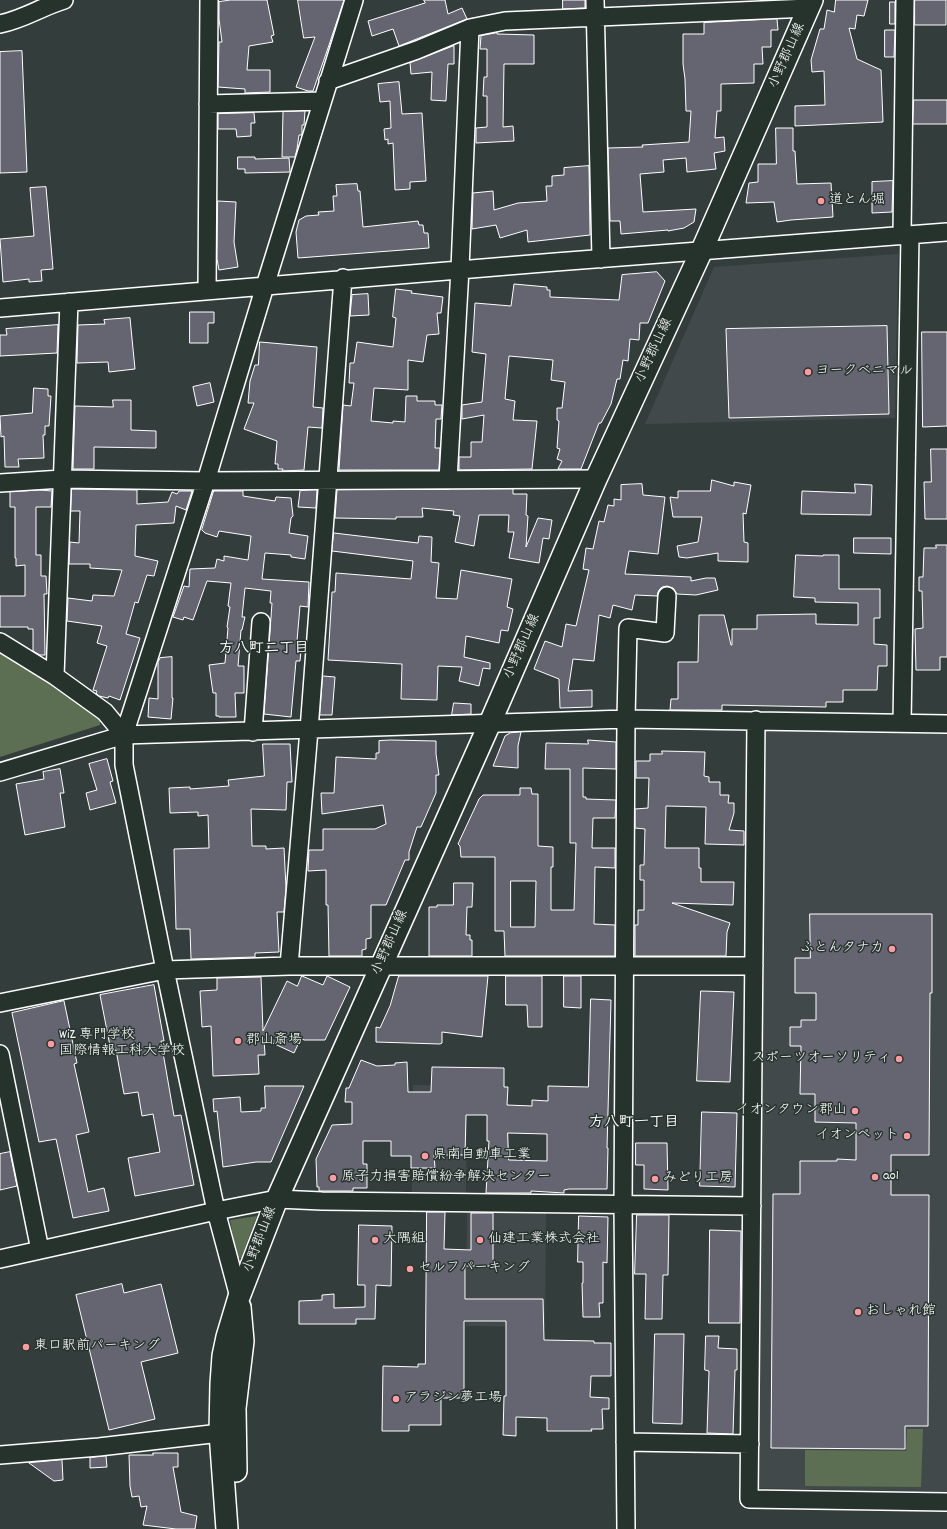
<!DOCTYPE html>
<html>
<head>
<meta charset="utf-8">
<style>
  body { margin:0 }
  canvas { display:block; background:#333d3b }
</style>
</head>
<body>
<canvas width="947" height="1529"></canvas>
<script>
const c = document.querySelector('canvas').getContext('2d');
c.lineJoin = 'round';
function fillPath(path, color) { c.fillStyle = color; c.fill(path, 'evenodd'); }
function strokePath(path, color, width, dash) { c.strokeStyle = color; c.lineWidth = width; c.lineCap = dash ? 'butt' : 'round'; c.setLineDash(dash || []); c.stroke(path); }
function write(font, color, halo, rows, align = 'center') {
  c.font = font + ' Dekko,"Klee One",sans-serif'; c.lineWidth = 3; c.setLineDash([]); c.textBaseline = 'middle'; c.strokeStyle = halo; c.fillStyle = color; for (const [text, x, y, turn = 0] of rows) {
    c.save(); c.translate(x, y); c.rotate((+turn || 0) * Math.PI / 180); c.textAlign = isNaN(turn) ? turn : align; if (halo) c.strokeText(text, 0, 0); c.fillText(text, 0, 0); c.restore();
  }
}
fillPath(new Path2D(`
  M898,254L895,418L645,424L714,267Z
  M766,731L947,733V1492L759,1488Z
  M413,1085L467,1086L466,1194L412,1193Z
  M467,1208L546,1209L545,1327L466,1326Z`), '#42494b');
fillPath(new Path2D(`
  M0,653L100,712V725L0,757Z
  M257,1216L241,1258H237L230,1220Z
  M907,1429H923L921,1487L805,1486V1450L906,1451Z`), '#5d6f52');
const building = new Path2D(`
  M231,0H267L274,35L271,36L273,42L249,46L247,70H270V92L245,93V89L218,87L219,42H222L219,19V2Z
  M298,0H344L328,48L313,91H308L296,87L315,37L304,38Z
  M424,0H445L448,14L462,8L467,19L399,46L393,29L372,36L368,21L425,3Z
  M563,0H585V8L563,9Z
  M836,0H868L864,16L857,15L855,29L849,28L857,59L881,70L883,122L795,126V106L825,105L824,71L812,72L811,60L820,29H824L827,10L834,12Z
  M915,0H946V25H915Z
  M890,2H895V24H890Z
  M777,19L778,30H771V47H762L763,64H754V83L721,84V111H717L715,138L724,137L725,151L714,153L716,169L687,172L686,158L663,160L664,172L640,174L643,212L696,209L694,222L684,228L668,231V230L621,234L620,221H610L608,148L643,147L642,145L689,142L691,111H686L685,79L683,64V34H704V23Z
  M885,30H895L894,57H885Z
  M497,33V34L534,35V64H504L503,127L513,126L514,141L476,143V128L487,127V96H483L484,77H487V49H480L481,36Z
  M454,46V64H448L446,101L431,100L432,72L411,74L410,63Z
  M22,51L27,172L0,173V52Z
  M399,82L402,114L422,113L426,181L410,182V189L395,190L393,143L388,144V139L385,140L384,129L391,128L390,101L380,102L378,84Z
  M914,100H947V124H913Z
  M305,111L304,125H302V135H299L297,149L295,157H282L283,112Z
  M254,113L255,123H251V136L237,137L236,129H218V114Z
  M776,128H793V151H795L797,184L831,183L833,217L791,220L777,222L774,202L746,203L749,183L758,182V164H776Z
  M238,157H255V159L289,158L290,172L245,173V169H238Z
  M589,166L590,235L528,242L527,230L500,238L496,225L472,229L473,193L493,191L494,210L518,203L547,201L546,186H552V176L564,175V168Z
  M893,181L892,212L872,213V182Z
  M357,184L358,191H360L363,227L418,221L419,225H423L424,233H428L429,248L298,258L296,232L299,220L306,216L319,215L318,212L334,211L333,196H337L336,185Z
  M46,187L53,269L41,270L42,281L29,282V279L3,282L0,239L34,236L30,188Z
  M218,201L236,202L234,242L238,267L219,270L217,259Z
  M657,272L665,281L648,323H640L639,340L630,339L628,361L623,360L620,379H617L611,404L601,423H599L581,469H558L562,461L557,459L560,449L557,448L559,421L557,420V408H562L565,382L551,380L553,360L509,356L505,399L515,401L513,420L537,421L532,469L459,470V457H471V442H482L484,415L462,419V405L482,402L486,354L472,352L475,303L511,306L514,284L547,287V290H550V297L619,300L622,275Z
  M396,289L412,291L411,293L443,297L441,313H437L439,334L427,335L423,362L408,360V390L374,388L371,421L393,423V421L405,422L406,396H417V401H435V405H442L441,419H436L435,448H440L439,470H339L343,405L351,406L354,383H349L350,363H354L357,342L393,347L396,318L393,317Z
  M368,294L369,315L350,316L352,295Z
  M190,312H214V323H208V343H190Z
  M130,318L135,369L109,372L108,362L77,363L78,325L105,324L104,320Z
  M58,325L57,353L0,356V335H7L6,329Z
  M887,326L889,414L729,418L726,329Z
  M922,332H947V426L923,427Z
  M260,342L317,347L313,407L323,408L322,428L308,427L304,470L282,471L283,469H278V464H275L277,441L244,429L254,403H248L250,381L255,365H258Z
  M210,383L214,402L197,406L193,387Z
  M34,388L48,389V396H51L49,426H45V435H43L44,458L18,459L19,467H5L4,436L1,437L0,416L32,413Z
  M113,400H131V430L156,431V448L94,447V469H73L75,406L113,407Z
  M931,449H947V519H925L924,482H931Z
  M712,480L734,486V482L751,485L746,514L743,513L744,542L748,543V562L718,561V553L687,558L679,557L677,546L698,542L702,517H673L670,497L678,498V491H710Z
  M642,484L643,495L665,497L658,554L629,551L625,574L691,577V581L706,578H715L718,590L696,595L677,594L673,588L667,586L662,587L659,590L657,596L635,595L632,610L613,605L610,618L599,615L594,661L573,659L568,691L592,690V707L560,708L559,679L534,669L545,641L562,647L566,624L576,626L589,570L583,569L586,548L593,549L599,521L604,522L608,505L614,506V499L621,500V485Z
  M855,484L872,485L871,515L801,514L802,491L855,493Z
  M72,489L137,490V504L168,502L172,492L177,494L179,491H192L186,510L176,506L174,523L136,525L135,556L158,561L154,576L147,575L138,603L135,602L126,634L140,638L120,700L109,696L108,698L99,696L96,693L97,691L93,690L107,646L97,643L102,626L67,621L68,598L92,601L93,595L114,596L122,570L90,568V564H69L70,542L79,543L80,511H71Z
  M513,489V494H527L526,515L528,516L526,547L538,518L552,520L549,539L543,538L539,563L509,558L514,532H508L509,515H479L474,546L455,542L460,516L453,515L454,511L422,508L423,517H396V519L335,518L337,490Z
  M40,490L52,491L51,507H36V555H41V576H46L47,594H44L45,655H40L33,651V629H28V627H0V596H25V565L16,566V558H15V507H10V492Z
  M317,490L316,508L298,507L300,491Z
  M214,491H243V496L275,501L276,497L291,498L293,516L291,518L289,533L308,536L305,559L291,557V555L265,553L262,579L309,582L308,607L300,606L297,641H302L300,661H296L291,717L264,714L272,603H270L271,591L245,588L242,617H245L242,630H241L238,666H244V693H235L236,717H219V716H216V693H213L209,665L225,663L228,628L227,627L230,607L228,606L231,583L207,581L193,620L184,617L183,620L173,617L184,586L189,587L190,569L215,568L217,559L224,561V556L248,560L251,536L219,531L217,537L205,533L202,530Z
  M334,533L418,543L419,536L432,537L431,562L439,563L436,598L457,599L461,570L512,579L507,607L513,609L508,631L501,630L499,643L466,636L464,657L490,663V669L483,668L479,686L459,681L462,667L438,666L437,700L401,699L402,664L328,660L332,592H335L336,573L411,579L413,561L332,551Z
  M854,538H891V554L854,553Z
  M936,545H947V657H940V670H916L915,629L923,628L922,591H919V577H923L924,548H936Z
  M796,555L823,556V555H839V589H880V618H874V644L887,645V666H878L877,690H843V702H826V707L722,705V710H670L671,699H678V662H698L699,615H724L731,645H732V629H757V615L816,614V624L858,625V603L815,602V598L794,597Z
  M172,657V698H173L171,719L148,717L149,698L158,699V662L160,658Z
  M323,676L335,677L332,715H320Z
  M454,703L471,704V714L452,715Z
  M521,732L518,746V768L493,766L505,736L510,733Z
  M391,740L436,741V754L439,775H436V793L421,827H417L409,852V860H405L386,905H371V938L366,939V949L362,950V956H329L328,905H326V870L308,871L309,850H323V829H375L386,824L383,805L322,814L321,793H334L336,757L376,759V753H379V741Z
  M588,740L616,742V769L583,768V797H586V799L616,800L615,818H593L592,848H615V868L595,867L594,924L615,925V956H505L504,931H495V857H461L460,846L458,844L479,799L483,795H520V788H531L532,794H538V846L553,847V867H551V910H574L576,843H570V769H545L546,743L588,744ZM511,881H536L535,927H511Z
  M263,744H290L292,782H287L286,810L251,809L252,846H266V849L284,848L286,888L284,912H277L279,952L255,953V957L191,959L190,929H176L174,849L209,848L208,815L198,816V812L170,813L169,788L190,787V789L229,786L228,780L264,776Z
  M662,751L705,752L704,776L709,777V782H720V795H729L728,803H734V813L729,830L744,831V845L705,844L706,807L666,806L665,848H699V868H701V882H734L733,905L672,903L730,923L727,932L726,956H635V925H638V910H644V880H640V865H644L645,829L635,828V809L648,808L649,778H636V761H650V754H662Z
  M107,759L113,781L110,782L116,803L90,810L86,793L97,790L89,764Z
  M60,769L64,793H60L65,827L25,835L16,784L44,779L43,772Z
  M454,883H473L472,907H467L466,935H470V940H472V956H429V907H437V905H453Z
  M810,914H932V993H930L929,1155H891V1195H929L928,1426H905V1449L771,1448L773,1194H800V1161H837V1159L856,1160V1123L815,1122V1094H800L801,1046H790V1027H801V1020H816V993H795V958H810Z
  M302,976L323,985L327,976L350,987L325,1040H304L301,1038L294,1053L264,1039L265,1055H258L259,1074L213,1076L211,1026L202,1027L200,991L217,990V978L261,977L263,1031L287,981L297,986Z
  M399,976H488L482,1037L442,1032V1043L440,1044L376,1042V1027L380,1028L390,1006Z
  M506,976H542V1027H528L527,1005H506Z
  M564,976H581V1008L564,1007Z
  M154,985L164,1041H161L174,1116L181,1115L194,1185L135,1196L128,1158L160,1152L153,1114L142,1116L138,1092L124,1094L116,1050L111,1051L100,995Z
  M701,991L734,992L730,1082L697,1081Z
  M591,999L611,1000L607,1148H608L607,1189H569L564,1190V1193L531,1191V1193H486L489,1141H487V1115H466L465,1155H434L435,1168H411V1156H391V1141H363V1164H367V1188H353V1191H319V1187H317L316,1159L332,1125L352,1124V1102H345L346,1088H349L361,1060L377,1066L395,1065V1063L407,1062L408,1092H431L432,1067L504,1068V1087H508L507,1105L532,1106V1100L548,1101V1086L588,1087ZM508,1133L547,1134V1161L509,1160Z
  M64,1001L77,1063L74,1064L89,1132L76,1135L88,1192L104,1188L109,1211L73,1218L56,1139L39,1142L12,1013Z
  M265,1086H304L271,1162H256L223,1167L217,1111L214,1112L213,1099L240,1097L241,1112L261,1111V1108H265Z
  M702,1112L737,1113L735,1187L700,1186Z
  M636,1143H667L668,1190L644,1189V1165H636Z
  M10,1152L17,1186L0,1190V1154Z
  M427,1212H445L444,1249L471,1250V1213H493V1266H465V1299H543L544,1340L594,1341V1343H611V1376H591L590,1397L609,1398V1409H602L603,1429H591L592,1431H547V1418L516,1417V1436L503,1435L504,1396H506V1321H464V1398H441V1425H409V1431H382L383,1366L418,1367V1364H425Z
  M637,1215H669L668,1275H663L662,1319H645L646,1274H635Z
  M579,1216L608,1217L607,1263L603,1262V1303H599L600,1317H583L582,1283H583V1262H578Z
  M359,1225L392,1226L391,1286L376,1285L375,1319H356V1324H299V1301L322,1300V1295L334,1294V1308L365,1307V1285H358Z
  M710,1230L741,1231L740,1323H709Z
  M122,1284L124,1293L161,1284L178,1353L141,1362L155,1419L109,1430L76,1295Z
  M655,1334H684L682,1424L653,1423Z
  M706,1336H719L718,1348L737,1349V1370H735L733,1434L707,1433L709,1371L705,1370Z
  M153,1453H178V1467H173L181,1512L197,1516L195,1529H176L143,1525L147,1506L141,1507L139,1496L132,1497L130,1486L129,1455H153Z
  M106,1456L107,1467L90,1468V1458Z
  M62,1460L63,1480L54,1481L29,1463Z`);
fillPath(building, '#656471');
strokePath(building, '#fff', 1);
const minor = new Path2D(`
  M595,0L601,259
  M0,24C24,19 41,7 64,0
  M328,81L417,50L470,28L505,21L809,8
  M208,104L322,101
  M902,235L905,0
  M207,291L209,0
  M0,308C316,281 631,255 947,232
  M448,480L460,269L470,28
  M0,483L62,479L206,481L596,479
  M0,642L55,676L105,712L124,735
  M55,676L69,302
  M756,720L749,1499L947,1502
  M902,723L910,235
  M253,732L261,622
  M0,772L124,735L626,719L947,724
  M289,966L309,730L343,278
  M0,1003L165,970L289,966H754
  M0,1054L40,1250
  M0,1259L216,1211L277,1199L322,1201L752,1206
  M239,1297L216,1211L165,970L124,765V735L206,481L265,286L354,0
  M625,1442L750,1444
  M0,1455L99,1447L220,1433
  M626,1529L623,1205L626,719L628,628L665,633L667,596`);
const major = new Path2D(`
  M236,1471L235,1408L243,1341L240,1307
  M227,1529L220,1433L221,1384L223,1356L227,1337L239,1297L277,1199L490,723L596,479L702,250L812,0`);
strokePath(minor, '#fff', 20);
strokePath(major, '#fff', 24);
strokePath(minor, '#26332d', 17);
strokePath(major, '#26332d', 21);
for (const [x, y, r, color] of [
  [821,201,4,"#ff9aa2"],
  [808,372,4,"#ff9aa2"],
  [892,949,4,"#ff9aa2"],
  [238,1041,4,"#ff9aa2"],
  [51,1044,4,"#ff9aa2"],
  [899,1059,4,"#ff9aa2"],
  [855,1111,4,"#ff9aa2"],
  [907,1136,4,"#ff9aa2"],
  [425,1156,4,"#ff9aa2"],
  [875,1177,4,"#ff9aa2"],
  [333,1178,4,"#ff9aa2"],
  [655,1179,4,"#ff9aa2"],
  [375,1240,4,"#ff9aa2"],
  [480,1240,4,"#ff9aa2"],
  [410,1269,4,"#ff9aa2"],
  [858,1312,4,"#ff9aa2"],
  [26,1347,4,"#ff9aa2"],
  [396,1399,4,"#ff9aa2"]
]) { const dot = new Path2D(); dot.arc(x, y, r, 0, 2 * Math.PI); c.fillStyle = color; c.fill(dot); strokePath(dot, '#26332d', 1.5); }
write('14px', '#fff', '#26332d', [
  ["小野郡山線",788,56,-66],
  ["小野郡山線",655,351,-65],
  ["小野郡山線",523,647,-66],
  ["小野郡山線",391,943,-66],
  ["小野郡山線",261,1240,-69]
]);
write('14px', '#fff', '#26332d', [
  ["道とん堀",829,201],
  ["ヨークベニマル",816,372],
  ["ふとんタナカ",884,949,"right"],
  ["WiZ 専門学校",59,1036],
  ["国際情報工科大学校",59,1052],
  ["郡山斎場",246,1041],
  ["スポーツオーソリティ",891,1059,"right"],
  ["イオンタウン郡山",847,1111,"right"],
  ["イオンペット",899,1136,"right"],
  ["県南自動車工業",433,1156],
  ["ao1",883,1177],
  ["原子力損害賠償紛争解決センター",341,1178],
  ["みどり工房",663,1179],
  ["大隅組",383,1240],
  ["仙建工業株式会社",488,1240],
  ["セルフパーキング",418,1269],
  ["おしゃれ館",866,1312],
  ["東口駅前パーキング",34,1347],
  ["アラジン夢工場",404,1399]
], 'left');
write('bold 15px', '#fff', '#26332d', [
  ["方八町二丁目",264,650],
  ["方八町一丁目",634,1124]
]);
</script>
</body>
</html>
